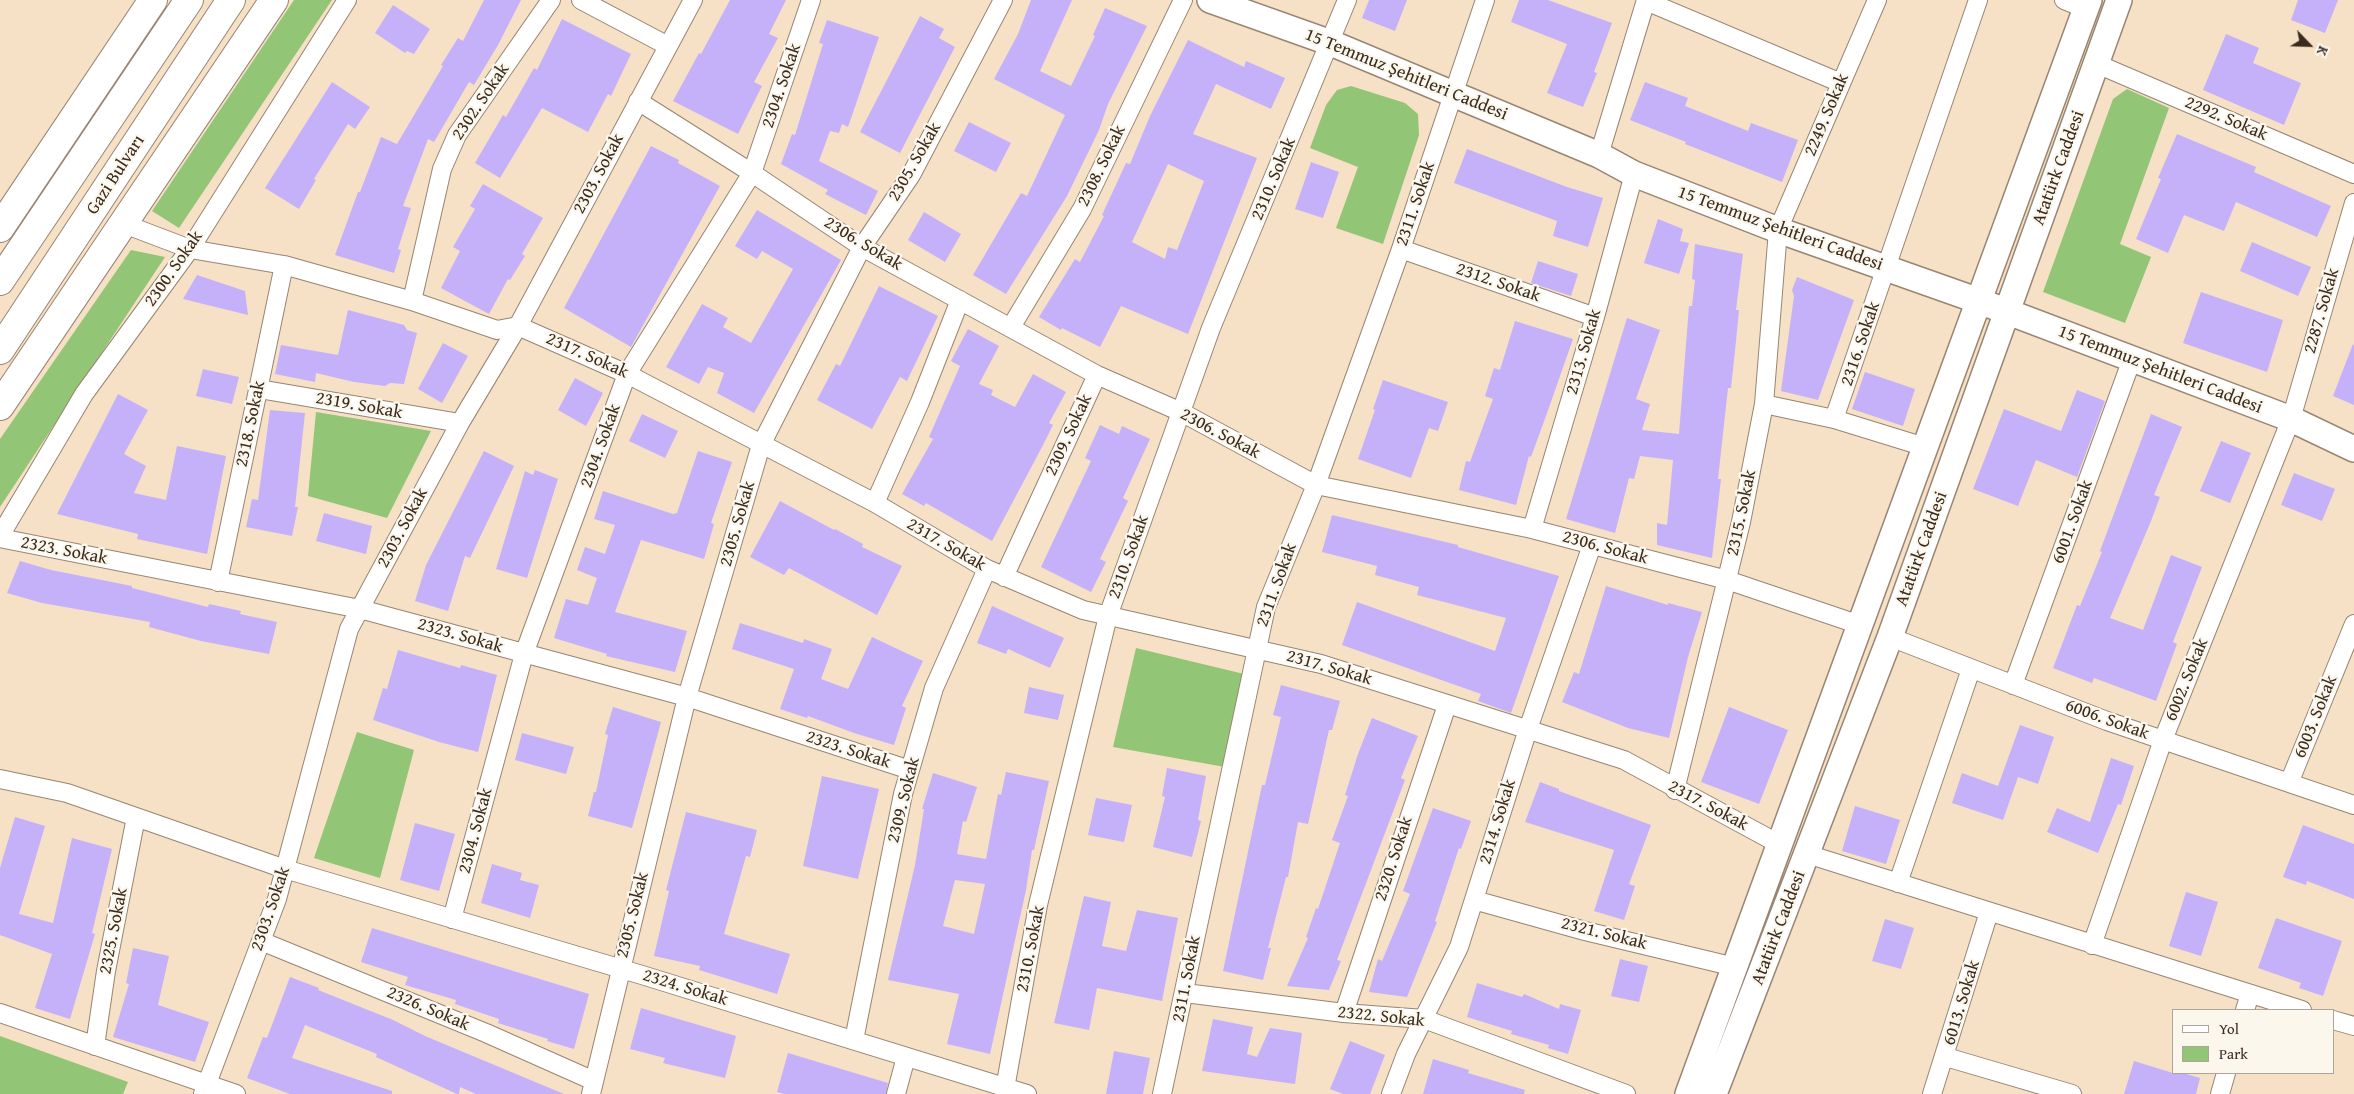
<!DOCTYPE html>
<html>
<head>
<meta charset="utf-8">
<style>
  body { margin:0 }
  #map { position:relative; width:2354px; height:1094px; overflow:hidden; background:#f6e0c6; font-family:"Gentium Book Plus",serif }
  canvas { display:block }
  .legend { position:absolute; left:2172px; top:1009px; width:162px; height:65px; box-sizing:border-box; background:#fbf7ec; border:1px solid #aea59a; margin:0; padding:6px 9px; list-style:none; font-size:15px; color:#3b2a1e }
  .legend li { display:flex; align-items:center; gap:10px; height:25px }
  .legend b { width:25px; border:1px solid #aea59a }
  .north { position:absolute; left:2284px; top:20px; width:50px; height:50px; -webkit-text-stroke:4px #fbf7ec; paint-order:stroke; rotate:114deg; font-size:14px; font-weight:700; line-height:20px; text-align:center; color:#3b2a1e }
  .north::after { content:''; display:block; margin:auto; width:18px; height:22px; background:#3b2a1e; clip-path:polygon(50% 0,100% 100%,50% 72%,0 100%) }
</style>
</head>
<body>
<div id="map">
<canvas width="2354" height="1094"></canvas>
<ul class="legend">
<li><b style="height:6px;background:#fff"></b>Yol</li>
<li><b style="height:14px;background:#92c575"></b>Park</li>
</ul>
<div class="north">K</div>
</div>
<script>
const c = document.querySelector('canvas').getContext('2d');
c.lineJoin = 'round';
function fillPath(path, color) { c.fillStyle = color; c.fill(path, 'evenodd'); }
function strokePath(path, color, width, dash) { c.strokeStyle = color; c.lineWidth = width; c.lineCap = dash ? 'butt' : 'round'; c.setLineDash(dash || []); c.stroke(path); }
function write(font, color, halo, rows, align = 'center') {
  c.font = font + ' "Gentium Book Plus",serif'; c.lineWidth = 4.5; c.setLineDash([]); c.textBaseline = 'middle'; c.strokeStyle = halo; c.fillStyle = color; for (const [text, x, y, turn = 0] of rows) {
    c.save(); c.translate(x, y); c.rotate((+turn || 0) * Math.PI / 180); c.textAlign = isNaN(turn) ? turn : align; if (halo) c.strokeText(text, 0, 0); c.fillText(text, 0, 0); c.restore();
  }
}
fillPath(new Path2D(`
  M294,0H332L179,228L152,211Z
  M1351,86L1405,103L1418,114L1419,135L1383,244L1336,228L1358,167L1310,148L1326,105L1337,90Z
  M2127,89L2169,108L2120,244L2151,257L2125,323L2043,292L2113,99Z
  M131,250L165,257L0,507V439Z
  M316,412L431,431L387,518L308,496Z
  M1136,648L1244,674L1225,767L1113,747Z
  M357,732L414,750L380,878L314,858Z
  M0,1036L128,1082L123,1094H0Z`), '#92c575');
fillPath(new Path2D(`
  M484,0H521L498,45L474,85L469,82L434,142L428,139L403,206L411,208L398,249L401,250L394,273L335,255L358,192H360L381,137L397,144L443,66L441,65L458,38L463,41Z
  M730,0H786L769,34L778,38L754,82L762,86L738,134L673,101L699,53L701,54Z
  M1031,0H1072L1040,71L1071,86L1095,36L1093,35L1105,8L1147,26L1108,104L1099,130L1067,196L1006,294L973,275L1021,193L1027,196L1065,115L994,79L1018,34Z
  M1369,0H1407L1395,31L1362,18Z
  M1519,0H1548L1612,23L1594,72L1597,73L1583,107L1547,93L1567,44L1511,22Z
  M2298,0H2338L2325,33L2291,20Z
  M393,5L430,29L414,54L407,51L405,53L375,33Z
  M920,16L944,29L939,38L955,47L900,153L860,132Z
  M562,19L631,54L611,96L608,94L588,132L542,108L500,178L475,163L503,115L506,117L534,68L537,70Z
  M827,20L879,37L848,127L842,124L839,133L830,131L819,161L878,191L866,215L825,194L828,190L781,164L792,134L795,135L823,44L819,43Z
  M2226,34L2259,48L2253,63L2301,83L2284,125L2203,90Z
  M1188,40L1244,67L1246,61L1285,78L1271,109L1216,84L1193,134L1257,158L1188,334L1121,306L1100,347L1062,328L1061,330L1039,317L1075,259L1080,262L1104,216L1102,215L1126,163L1130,164L1150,116ZM1168,164L1204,181L1177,250L1168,247L1165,259L1132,242Z
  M332,82L370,107L355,129L348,124L314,179L316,180L299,209L265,188Z
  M1645,82L1688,98L1685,106L1748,131L1751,123L1798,140L1782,182L1685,144L1686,142L1630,120Z
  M969,122L1011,143L996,172L954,151Z
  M2177,134L2256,167L2254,172L2331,206L2317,237L2236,202L2224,231L2184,215L2168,253L2136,239L2161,179L2158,178Z
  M651,146L679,160L678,163L720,186L631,347L564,308Z
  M1467,149L1567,187L1603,198L1588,247L1553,236L1557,221L1454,183Z
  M1311,162L1339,172L1323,218L1295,209Z
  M483,184L543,218L522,254L525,256L510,280L508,279L489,314L441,288L460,251L453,247L475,209L470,206Z
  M757,210L841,260L754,413L717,393L724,373L708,367L699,384L666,367L702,304L728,318L723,327L751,343L793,269L762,251L757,259L735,246Z
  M924,212L961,234L945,262L908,240Z
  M1658,219L1683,229L1680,241L1689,243L1679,274L1644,263Z
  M2252,242L2311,267L2298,296L2240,271Z
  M1695,244L1743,254L1736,310H1739L1736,341L1731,388H1728L1718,479H1721L1712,558L1657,545V523L1667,525L1673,460L1640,456L1634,479L1629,478L1615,533L1566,519L1627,318L1660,330L1636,399L1650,404L1642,430L1679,434L1689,306H1692L1695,280L1692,279Z
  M1538,261L1578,274L1571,296L1531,283Z
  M197,275L245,291L248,315L183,299Z
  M1797,277L1854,300L1818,400L1781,391L1794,296L1792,290Z
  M879,286L938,316L907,381L900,377L872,429L817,400L836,364L840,366Z
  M2201,292L2283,320L2267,372L2183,343Z
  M348,310L404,325L407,330L417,333L404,384L390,383L385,386L354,382L316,373L315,382L275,374L281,345L338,355Z
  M1515,321L1573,339L1546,416L1531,457L1529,456L1516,505L1459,490L1466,461L1470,462L1493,399L1485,396L1494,368L1500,370Z
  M968,329L999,346L979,384L993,390L991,395L1015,407L1033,374L1066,392L1049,423L1053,425L1042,447L992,541L926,503L924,506L902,494L933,439L929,437L960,366L951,361Z
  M443,343L468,356L442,403L418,389Z
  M2353,344L2354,345V405L2333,396Z
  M203,369L239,377L232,404L196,396Z
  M1865,372L1915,389L1903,426L1852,409Z
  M575,378L603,393L586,426L558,410Z
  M1383,380L1448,402L1438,431L1429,428L1411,478L1358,459L1375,410L1373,409Z
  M2077,390L2105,401L2077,477L2036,460L2018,506L1973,489L2004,409L2061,431Z
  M118,394L148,410L124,454L146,466L134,493L166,500L177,446L226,456L207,554L137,539L138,534L57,514Z
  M270,410L305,413L295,507H298L292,536L246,527L252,499L258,500Z
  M642,414L678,431L665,458L629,441Z
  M2151,414L2182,427L2154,495L2160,497L2151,521L2110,618L2143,630L2171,555L2202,567L2173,642L2177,644L2156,701L2094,678L2092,683L2053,668L2077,605L2080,606L2102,552L2100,551Z
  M1100,425L1119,434L1122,426L1150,439L1123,498L1128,501L1100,559L1106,562L1091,592L1041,567L1091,461L1085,458Z
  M2221,441L2251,453L2230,503L2200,491Z
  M484,451L514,466L470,558L465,556L448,611L415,601L426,565Z
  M698,451L732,462L711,523L714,524L704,559L641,540L615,612L687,631L675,672L606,656L607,654L554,638L566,599L588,605L597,578L577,570L585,547L605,554L615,525L594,519L603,491L673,514L677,513Z
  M535,470L558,479L527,578L496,569L525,471L533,475Z
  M2294,473L2335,489L2322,521L2281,505Z
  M780,501L834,530L835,529L863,544L862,547L902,566L877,615L789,568L784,575L750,557Z
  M324,513L372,526L366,554L316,541Z
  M1332,515L1458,545V547L1559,576L1511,713L1478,701L1481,694L1342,645L1357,602L1495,651L1506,618L1417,595L1419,587L1375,575L1377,566L1322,552Z
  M20,561L51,570L132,586V588L208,607L209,604L241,611L240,614L277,622L269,654L201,641L149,627L150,622L42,603L7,593Z
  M1606,586L1668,605V603L1702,612L1688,657L1669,738L1628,728L1562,702L1574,672L1579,674Z
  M992,606L1064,638L1050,668L1008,649L1006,654L977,643Z
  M740,623L803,643L804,639L832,649L821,679L848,689L872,637L923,661L902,706L906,708L894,745L854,733L808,716L807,718L780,709L794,669L732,649Z
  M398,650L460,668L461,665L497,675L478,752L439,742L373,720L383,688L387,689Z
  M1281,685L1340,701L1332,730H1329L1308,824L1298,822L1288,877H1286L1268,948H1271L1263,980L1223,971L1262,785H1265L1281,717L1273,715Z
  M1029,687L1064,695L1058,720L1024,713Z
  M613,707L661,722L632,828L588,816L594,792H596L608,735L605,734Z
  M1729,707L1788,730L1759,804L1701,782Z
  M1372,718L1418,736L1401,778L1405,780L1337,960L1341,961L1329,990L1287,986L1308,938L1306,937L1316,908L1318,909L1340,843L1332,840L1348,796L1345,795L1358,754Z
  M2020,725L2054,737L2038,784L2018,777L2003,820L1952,803L1962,773L1998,786Z
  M522,733L574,747L566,774L515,760Z
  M2111,758L2134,766L2121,805L2118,804L2098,853L2047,832L2057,808L2090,822Z
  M1167,768L1206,776L1198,820L1201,821L1192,857L1153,847L1165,797L1162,796Z
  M1006,772L1049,781L1034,850H1032L1026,890L990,1054L947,1044L959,994L888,980L915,865L924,809H922L933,773L977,787L966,822L963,821L957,854L986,859L998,794L1001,795ZM955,880L985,884L974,934L943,926Z
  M822,776L879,789L858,879L803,866Z
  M1540,782L1559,789V791L1651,825L1629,884L1635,886L1624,920L1594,911L1614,850L1525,822Z
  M1096,798L1132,805L1124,842L1088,835Z
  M1855,806L1900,820L1886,864L1842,851Z
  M1433,808L1471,821L1461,849L1459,848L1435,921L1437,922L1407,997L1369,992L1378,959L1382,961L1410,894L1403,891Z
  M686,812L757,830L750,857L746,856L724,934L790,954L777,994L699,970L700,966L654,956L669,891L666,890Z
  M15,817L45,826L19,914L53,923L72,838L112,849L92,933L95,934L70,1019L35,1008L52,954L0,935V868Z
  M415,823L455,834L439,891L400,880Z
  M2303,825L2354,844V899L2307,881L2306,885L2283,877Z
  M492,864L522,873L520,880L539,885L530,918L481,903Z
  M2186,892L2218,902L2201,956L2169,946Z
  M1084,896L1111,902L1102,946L1126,951L1137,910L1178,918L1162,1001L1097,988L1089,1030L1054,1023Z
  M2276,918L2342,941L2323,996L2299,988L2301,983L2258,968Z
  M1885,919L1914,928L1901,969L1872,961Z
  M372,928L589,994L574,1049L547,1041L548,1039L498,1023L499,1019L455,1004L456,1000L405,985L408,977L361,962Z
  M133,948L169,956L158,1005L209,1022L195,1062L113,1037L129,984L126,983Z
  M1620,959L1648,966L1639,1002L1611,996Z
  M290,977L319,988L318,990L393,1020L425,1036L564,1094H476L460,1087L459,1094H457L376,1057L377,1054L305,1025L292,1058L392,1091V1094H290L247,1078L263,1037L267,1038Z
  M1477,983L1522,997L1524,994L1559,1009L1560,1004L1581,1010L1568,1054L1548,1048L1549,1045L1511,1034L1512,1031L1467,1017Z
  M641,1008L736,1036L725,1078L663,1063L665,1058L630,1049Z
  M1213,1019L1253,1027L1247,1054L1257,1057L1270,1028L1302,1033L1295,1084L1202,1071Z
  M1350,1041L1385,1055L1370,1094H1343L1330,1089Z
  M1114,1051L1150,1058L1143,1094H1106Z
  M788,1053L888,1083L886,1094H785L777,1092Z
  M1433,1059L1469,1070L1468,1073L1525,1090L1524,1094H1423Z
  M2134,1061L2173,1073H2183L2200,1078L2196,1094H2124Z`), '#c5b1fa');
const street = new Path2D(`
  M581,0L668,46
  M2064,0L2086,9
  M1646,1L1841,83
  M2097,64L2354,174
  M638,101L752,173L862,247L1097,375L1181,412L1316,485L1532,529L1727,580L1860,625
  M1599,155L1646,0
  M124,224L190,249L284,265L412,301L497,330L518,326L627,374L875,503L987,569L1083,610L1321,664L1624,760L1779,844
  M1401,249L1595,317
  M412,301L442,169L457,135L551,0
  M1011,327L1082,209L1183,0
  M259,389L460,423
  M1764,404L1834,419L1925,447
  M1834,419L1978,0
  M875,503L920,402L960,300
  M1532,529L1595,317L1634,174
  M0,536L84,394L190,249L347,0
  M0,538L360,609L687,697L910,770
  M1004,577L1097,375
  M218,582L284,265
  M1890,637L2107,721L2354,805
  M2013,685L2132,359
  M0,779L67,793L285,869L642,975L1027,1094
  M2289,783L2354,624
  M1675,790L1741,522L1764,404L1778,230L1877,0
  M1807,854L2302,1010
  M1898,883L1971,669
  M1474,900L1585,931L1735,967
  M452,919L524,654L627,374L752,173L811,0
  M261,941L486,1033L594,1081
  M2092,945L2163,740L2291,419L2354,203
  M1185,993L1344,1013L1424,1019L1626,1094
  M2245,1010L2250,994
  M0,1013L236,1094
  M1344,1013L1447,705
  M2333,1020L2354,1026
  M854,1040L903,794L934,688L987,569
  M95,1046L106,971L136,817
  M1946,1057L2072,1094
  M203,1094L277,899L349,629L460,423L518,326L693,0
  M591,1094L687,697L761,445L862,247L911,175L1003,0
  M896,1094L906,1057
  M1004,1094L1038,905L1108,616L1211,328L1347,0
  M1162,1094L1266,607L1316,485L1401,249L1485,0
  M1391,1094L1406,1054L1459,947L1528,729L1592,545
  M1932,1094L1989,912
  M2220,1094L2226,1073`);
const secondary = new Path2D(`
  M1210,0L1331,43L1599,155L1634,174L1778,230L1979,301L2291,419L2354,449
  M1688,1094L2089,0
  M1714,1094L1890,637L2119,0`);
const highway = new Path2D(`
  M0,228L153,0
  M0,281L189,0
  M0,350L231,0
  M0,406L274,0`);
strokePath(street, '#988572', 20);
strokePath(secondary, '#988572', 28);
strokePath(highway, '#988572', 30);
strokePath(street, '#fff', 18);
strokePath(secondary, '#fff', 25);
strokePath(highway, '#fff', 28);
write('18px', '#3b2a1e', '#fbf7ec', [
  ["15 Temmuz Şehitleri Caddesi",1406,75,22],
  ["2304. Sokak",782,86,-71],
  ["2302. Sokak",481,102,-56],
  ["2249. Sokak",1827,115,-67],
  ["2292. Sokak",2226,119,23],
  ["2305. Sokak",915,162,-60],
  ["2308. Sokak",1102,166,-64],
  ["Atatürk Caddesi",2059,168,-70],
  ["2303. Sokak",599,174,-62],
  ["Gazi Bulvarı",116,175,-57],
  ["2310. Sokak",1274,179,-67],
  ["2311. Sokak",1416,204,-71],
  ["15 Temmuz Şehitleri Caddesi",1780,229,20],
  ["2306. Sokak",863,244,31],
  ["2300. Sokak",174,269,-55],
  ["2312. Sokak",1498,283,19],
  ["2287. Sokak",2322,311,-74],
  ["2316. Sokak",1861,344,-71],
  ["2313. Sokak",1584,352,-74],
  ["2317. Sokak",587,356,24],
  ["15 Temmuz Şehitleri Caddesi",2160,370,21],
  ["2319. Sokak",359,406,10],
  ["2318. Sokak",251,424,-78],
  ["2306. Sokak",1220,434,28],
  ["2309. Sokak",1069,435,-65],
  ["2304. Sokak",601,446,-70],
  ["2315. Sokak",1742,513,-78],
  ["6001. Sokak",2073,522,-70],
  ["2305. Sokak",738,524,-74],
  ["2303. Sokak",403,528,-62],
  ["2317. Sokak",946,545,30],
  ["2306. Sokak",1605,548,15],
  ["Atatürk Caddesi",1922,549,-70],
  ["2323. Sokak",64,551,11],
  ["2310. Sokak",1129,557,-70],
  ["2311. Sokak",1277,585,-70],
  ["2323. Sokak",460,636,16],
  ["2317. Sokak",1329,668,16],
  ["6002. Sokak",2187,680,-68],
  ["6003. Sokak",2316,717,-68],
  ["6006. Sokak",2107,720,20],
  ["2323. Sokak",848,750,18],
  ["2309. Sokak",904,800,-76],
  ["2317. Sokak",1708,806,28],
  ["2314. Sokak",1498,822,-73],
  ["2304. Sokak",476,831,-75],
  ["2320. Sokak",1394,859,-72],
  ["2303. Sokak",271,909,-71],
  ["2305. Sokak",633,915,-76],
  ["Atatürk Caddesi",1779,928,-69],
  ["2325. Sokak",114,931,-79],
  ["2321. Sokak",1604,934,14],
  ["2310. Sokak",1031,949,-79],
  ["2311. Sokak",1187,979,-79],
  ["2324. Sokak",685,988,17],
  ["6013. Sokak",1962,1003,-73],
  ["2326. Sokak",428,1009,23],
  ["2322. Sokak",1381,1017,6]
]);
</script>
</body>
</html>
